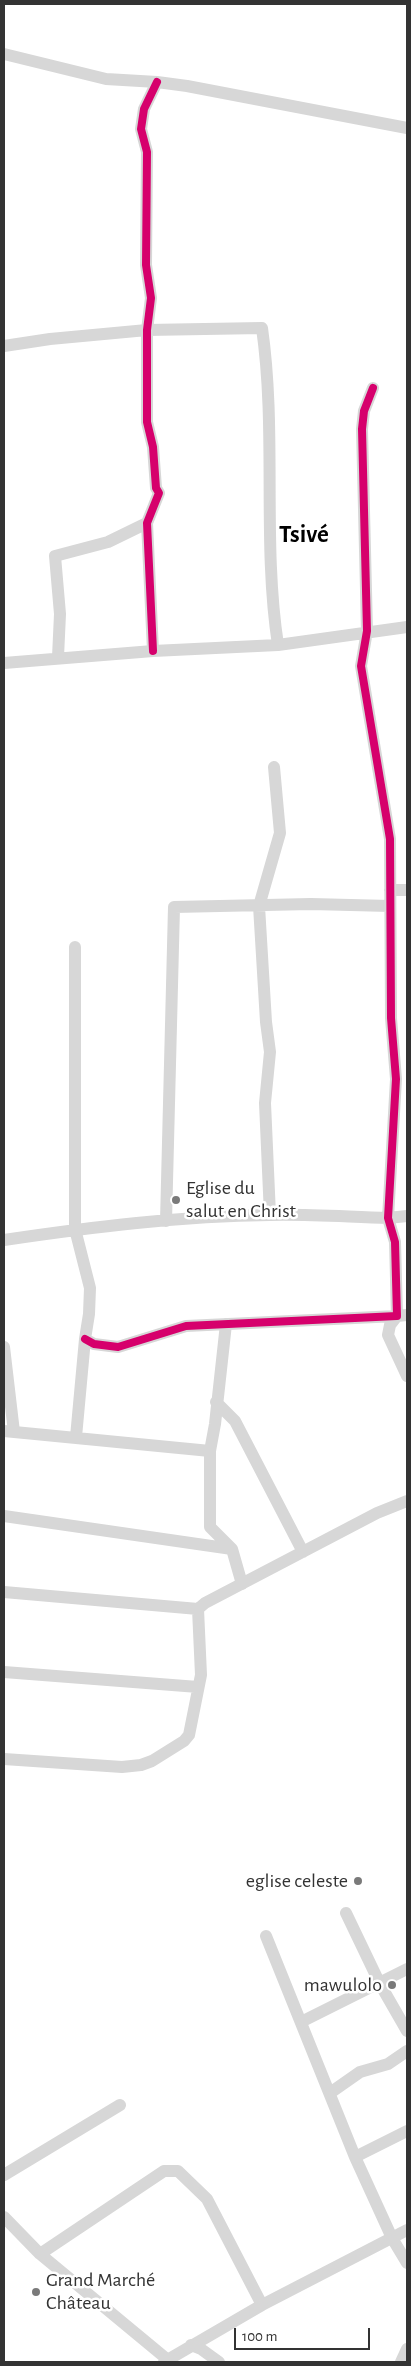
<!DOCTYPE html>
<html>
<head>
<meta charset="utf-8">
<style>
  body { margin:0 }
  #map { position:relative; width:411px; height:2366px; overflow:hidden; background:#fff; font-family:"Alegreya Sans",sans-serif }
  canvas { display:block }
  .frame { position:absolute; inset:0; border:5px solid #333; pointer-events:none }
  .scale { position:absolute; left:234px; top:2328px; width:136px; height:22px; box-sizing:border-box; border:2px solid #333; border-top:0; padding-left:6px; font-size:15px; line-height:18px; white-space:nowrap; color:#333; -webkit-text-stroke:4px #fff; paint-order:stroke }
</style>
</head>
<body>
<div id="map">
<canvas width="411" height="2366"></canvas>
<div class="frame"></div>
<div class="scale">100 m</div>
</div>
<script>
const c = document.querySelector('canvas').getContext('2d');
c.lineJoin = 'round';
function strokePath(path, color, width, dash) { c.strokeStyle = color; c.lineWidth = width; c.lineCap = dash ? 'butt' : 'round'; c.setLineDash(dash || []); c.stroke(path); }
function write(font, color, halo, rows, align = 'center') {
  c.font = font + ' "Alegreya Sans",sans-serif'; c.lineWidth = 5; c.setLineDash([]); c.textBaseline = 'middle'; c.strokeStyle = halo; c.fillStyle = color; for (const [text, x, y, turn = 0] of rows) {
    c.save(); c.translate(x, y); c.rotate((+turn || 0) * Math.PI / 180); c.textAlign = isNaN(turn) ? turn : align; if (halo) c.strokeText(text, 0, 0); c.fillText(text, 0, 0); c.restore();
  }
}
strokePath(new Path2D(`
  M4,54L106,79L157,82L187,86L407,128
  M4,346L50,339L147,330L262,328C277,433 262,540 278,645
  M153,651L147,523L159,493L156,488L153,447L147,422V330L151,298L146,265L147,152L141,129L144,109L157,82
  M58,657L60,614L55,556L108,542L147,523
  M4,663L153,651L278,645L407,627
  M390,890H407
  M75,947V1229L90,1288L89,1314L85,1339L76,1437
  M270,1215L265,1103L270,1052L266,1022L259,906L280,833L274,767
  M166,1221L174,907L311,904L390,906
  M4,1240C92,1227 181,1216 270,1215C309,1214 349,1217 388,1218L407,1216
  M407,1315L397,1316L390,1325L388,1335L407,1376
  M226,1324L215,1424L210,1451V1527L232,1549L242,1584
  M85,1339L94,1344L118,1347L186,1326L397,1316L395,1242L388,1218L396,1079L391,1018L390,839L361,666L367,631L362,429L364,411L373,388
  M4,1347L14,1432
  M216,1402L235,1421L303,1552
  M4,1431L210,1451
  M4,1516L232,1549
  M4,1592L198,1609L205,1603L377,1513L407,1501
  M4,1672L198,1687
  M4,1759L122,1767L141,1765L152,1761L184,1741L189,1735L201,1675L198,1609
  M346,1913L380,1984L407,2031
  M266,1936L355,2157L392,2238L407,2263
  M301,2022L407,1969
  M330,2093L360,2072L388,2064L407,2051
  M355,2157L407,2131
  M4,2175L120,2105
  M4,2217L40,2254L168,2360
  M40,2254L164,2171H178L207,2199L262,2305
  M191,2345L201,2349L219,2362
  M164,2362L262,2305L407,2230
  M401,2362L407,2349`), '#d7d7d7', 12);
strokePath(new Path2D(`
  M153,651L147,523L159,493L156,488L153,447L147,422V330L151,298L146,265L147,152L141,129L144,109L157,82
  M85,1339L94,1344L118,1347L186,1326L397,1316L395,1242L388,1218L396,1079L391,1018L390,839L361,666L367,631L362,429L364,411L373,388`), '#d6006c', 8);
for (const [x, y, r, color] of [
  [176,1200,5,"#7a7a7a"],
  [358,1881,5,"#7a7a7a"],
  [392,1985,5,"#7a7a7a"],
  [36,2292,5,"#7a7a7a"]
]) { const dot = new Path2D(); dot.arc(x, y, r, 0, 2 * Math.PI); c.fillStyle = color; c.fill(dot); strokePath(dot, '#fff', 2); }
write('20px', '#333', '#fff', [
  ["Eglise du",186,1188],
  ["salut en Christ",186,1211],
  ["eglise celeste",348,1881,"right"],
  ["mawulolo",382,1985,"right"],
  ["Grand Marché",46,2280],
  ["Château",46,2303]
], 'left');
write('bold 25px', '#000', '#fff', [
  ["Tsivé",304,534]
]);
</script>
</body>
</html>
